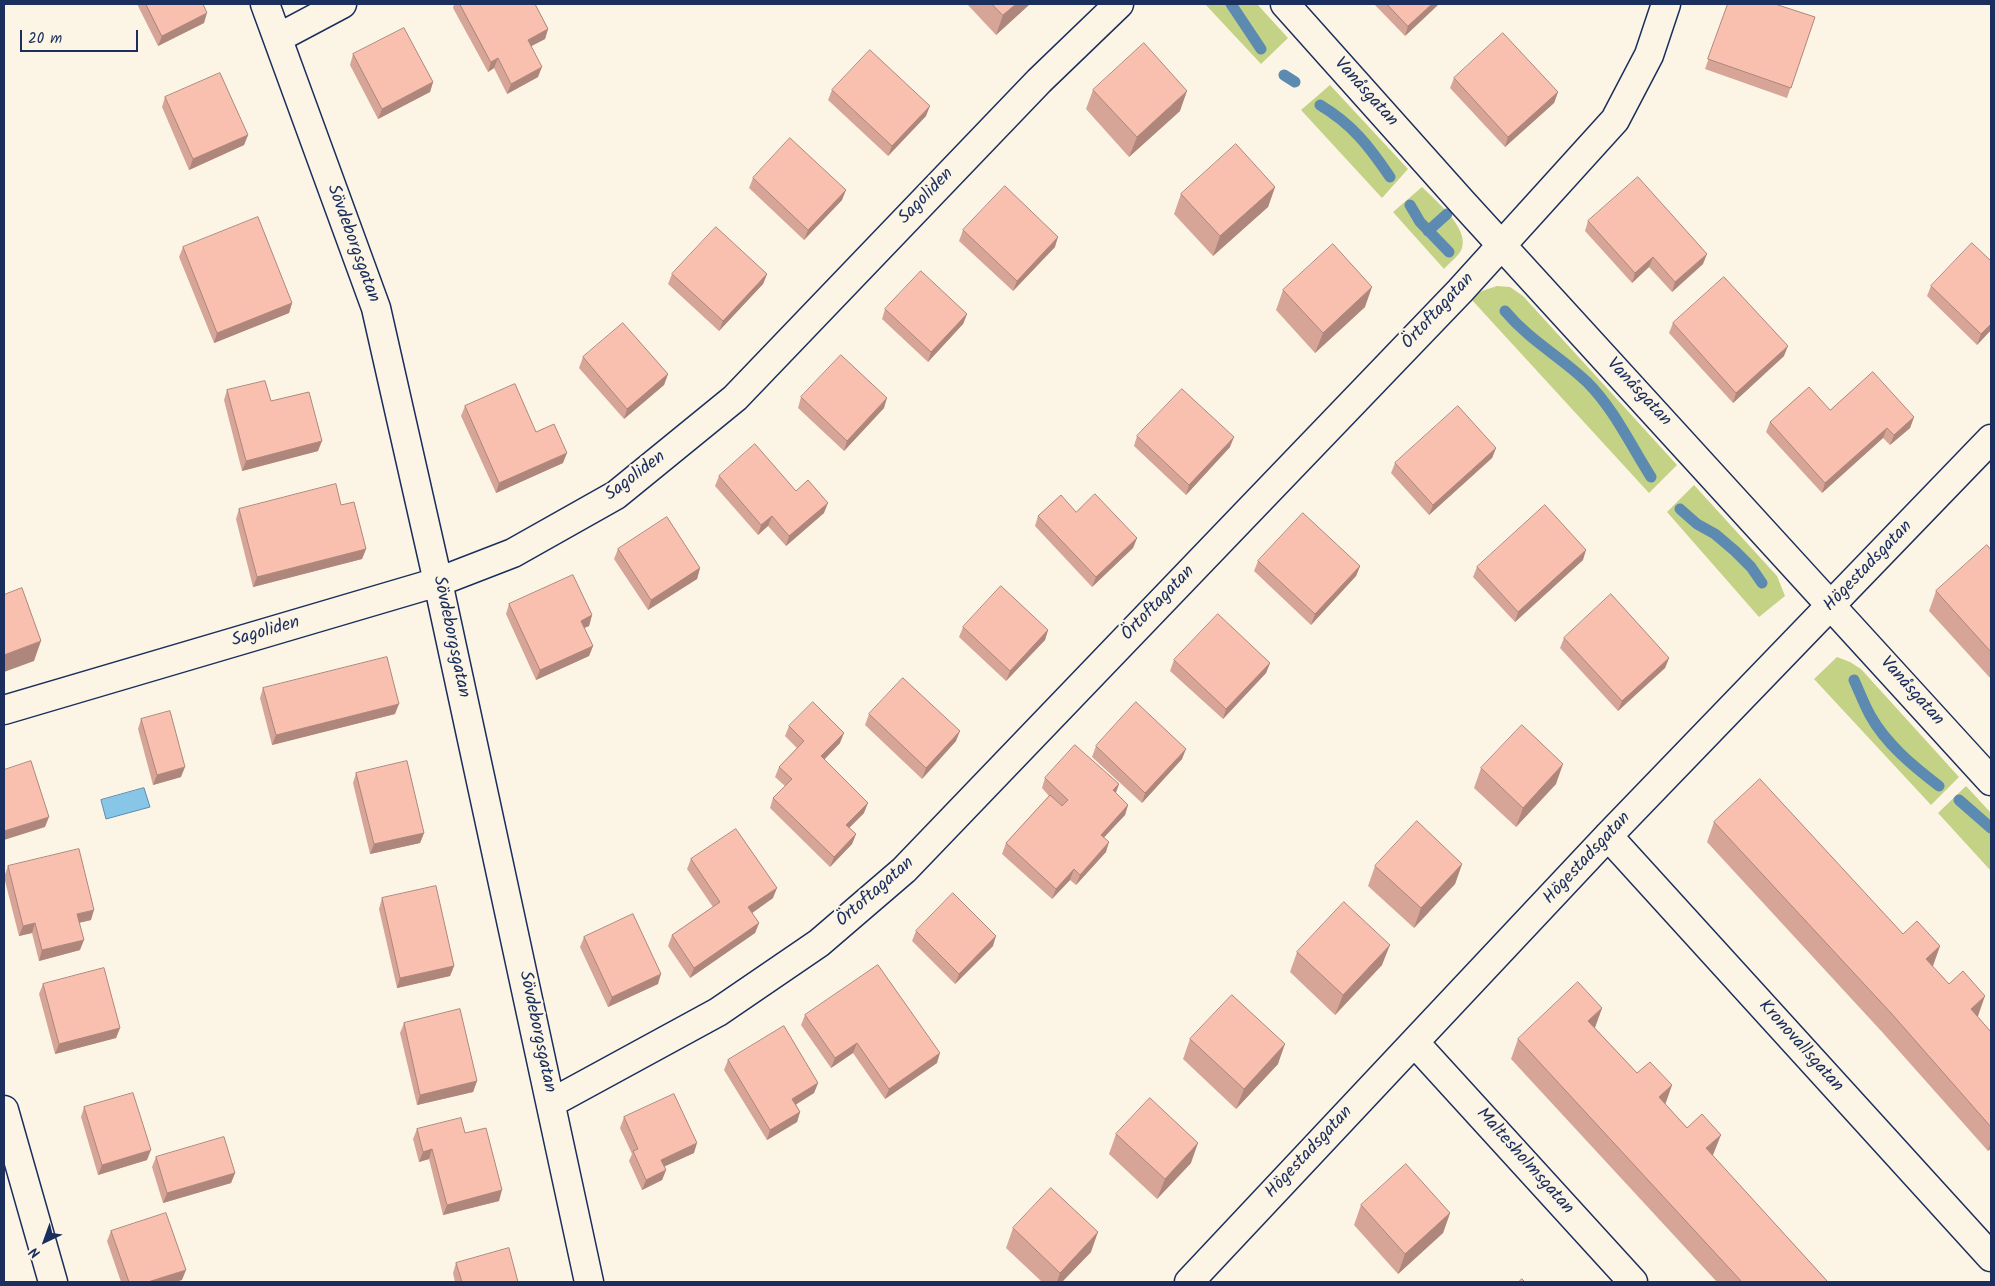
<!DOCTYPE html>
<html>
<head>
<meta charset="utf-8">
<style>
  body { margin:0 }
  #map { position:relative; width:1995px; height:1286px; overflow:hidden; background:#fcf5e5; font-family:Kalam,sans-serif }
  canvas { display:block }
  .frame { position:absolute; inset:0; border:5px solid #1b2f5e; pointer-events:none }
  .north { position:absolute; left:20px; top:1216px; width:50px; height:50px; -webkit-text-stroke:4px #fcf5e5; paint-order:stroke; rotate:222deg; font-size:14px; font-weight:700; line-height:20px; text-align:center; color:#1b2f5e }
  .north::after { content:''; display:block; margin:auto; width:18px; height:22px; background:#1b2f5e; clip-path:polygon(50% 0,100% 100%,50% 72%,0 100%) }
  .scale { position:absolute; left:20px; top:30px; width:118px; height:22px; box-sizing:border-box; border:2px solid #1b2f5e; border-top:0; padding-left:6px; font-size:15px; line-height:18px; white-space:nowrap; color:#1b2f5e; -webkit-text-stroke:4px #fcf5e5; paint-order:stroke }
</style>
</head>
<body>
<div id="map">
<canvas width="1995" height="1286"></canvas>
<div class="frame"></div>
<div class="north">N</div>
<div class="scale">20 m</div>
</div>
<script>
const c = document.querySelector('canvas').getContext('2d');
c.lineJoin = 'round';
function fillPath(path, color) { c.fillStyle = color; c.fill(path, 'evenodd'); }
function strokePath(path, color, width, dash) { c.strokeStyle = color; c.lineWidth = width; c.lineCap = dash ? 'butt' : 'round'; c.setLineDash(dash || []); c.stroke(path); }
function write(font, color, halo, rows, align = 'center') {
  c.font = font + ' Kalam,sans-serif'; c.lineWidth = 4.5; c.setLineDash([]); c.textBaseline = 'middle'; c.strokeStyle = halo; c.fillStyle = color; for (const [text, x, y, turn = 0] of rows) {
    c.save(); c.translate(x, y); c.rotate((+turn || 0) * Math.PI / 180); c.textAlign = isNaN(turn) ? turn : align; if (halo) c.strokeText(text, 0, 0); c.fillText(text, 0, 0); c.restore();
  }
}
fillPath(new Path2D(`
  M1205,4H1257L1288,38L1261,64Z
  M1330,85L1408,169L1382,198L1301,110Z
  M1422,187C1435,200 1469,228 1462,248C1460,255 1449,263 1444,269L1393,212Z
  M1497,286L1510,287L1523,296L1677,465L1649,493L1471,299L1482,291Z
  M1694,485L1777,576L1785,596L1759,617L1667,512Z
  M1837,657L1850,662L1861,669L1959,777L1931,805L1814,679Z
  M1966,786L1991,813V871L1938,813Z`), '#c4d286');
const water = new Path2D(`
  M144,788L150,807L106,819L101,800Z`);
fillPath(water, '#87c6e7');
strokePath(water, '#5c8ab0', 1);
strokePath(new Path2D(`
  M1231,4L1261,49
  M1284,75L1295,82
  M1320,105C1352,124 1369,146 1390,177
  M1410,205L1420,222L1449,252
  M1428,231L1447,214
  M1505,311C1530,341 1560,356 1587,382C1614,409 1630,444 1651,477
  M1680,509L1697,524L1715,534L1735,551L1751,567L1762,583
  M1854,680C1859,691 1864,704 1870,715C1886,744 1913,766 1939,786
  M1959,800L1991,828`), '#5c8ab0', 11);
const minor = new Path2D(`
  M265,4L376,308L438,582L589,1282
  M1285,4L1462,202L1991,781
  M278,38L342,4
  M4,710L438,582L513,553L616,495L735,398L1039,81L1119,4
  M1608,836L1991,1257
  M1415,1043L1633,1282
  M551,1103L718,1012L819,943L904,870L1460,291L1615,120L1649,55L1666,4
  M4,1110L53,1282
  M1189,1282L1608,836L1991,439`);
strokePath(minor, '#1b2f5e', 31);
strokePath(minor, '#fcf5e5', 28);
fillPath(new Path2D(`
  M137,4H203L204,23L158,46Z
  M454,4H535L548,29L545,39L531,46L538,77L507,94L494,68L488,72L453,8Z
  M967,4H1030L996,35Z
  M1374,4H1439L1405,36Z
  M1728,4L1815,17L1787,98L1705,69Z
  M353,54L433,82L430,92L378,119L350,65Z
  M1454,78L1558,92L1554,103L1505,147L1450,88Z
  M832,90L926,116L888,156L828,100Z
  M1093,90L1180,111L1129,157L1086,109Z
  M165,97L248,135L244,145L189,170L162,107Z
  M753,178L842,200L804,240L749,188Z
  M1275,187L1268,207L1213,256L1174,214L1181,194Z
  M1588,221L1703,264L1672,292L1649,267L1632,283L1585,231Z
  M963,230L1055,247L1013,291L959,241Z
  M183,247L292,303L289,313L214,343L179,257Z
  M672,274H767L763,284L719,331L668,284Z
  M1931,286L1991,330L1977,345L1927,296Z
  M1283,290L1365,307L1315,353L1276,310Z
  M885,309L967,314L963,324L928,362L882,319Z
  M1673,323L1784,356L1733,403L1669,333Z
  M583,357L668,374L664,385L624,419L579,368Z
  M227,390L271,401L318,451L242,471L224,400Z
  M801,397L884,408L844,451L798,408Z
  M465,406L563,463L496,493L461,416Z
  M1830,410L1914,417L1910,428L1890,445L1883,438L1822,493L1766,432L1770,422Z
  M1137,436L1230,447L1186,495L1134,446Z
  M1496,448L1492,458L1429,515L1391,473L1395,463Z
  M719,476L824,513L786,546L768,526L758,535L715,486Z
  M341,505L366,549L362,559L253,587L236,519L239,509Z
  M1076,512L1137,538L1133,548L1092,587L1035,526L1038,516Z
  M618,549L700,568L697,579L648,610L614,559Z
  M1991,550V679L1929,611L1936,591Z
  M1583,560L1515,622L1473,577L1477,567Z
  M1258,561L1360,566L1356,576L1311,625L1254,571Z
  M509,604L592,615L589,626L584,628L593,646L589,656L536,680L506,614Z
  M963,627L1048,630L1045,640L1006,681L959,637Z
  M1564,638L1669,658L1665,668L1618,711L1560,648Z
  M1174,660L1270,663L1266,673L1223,719L1170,671Z
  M263,688L395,714L272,745L260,698Z
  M869,714L956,741L922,779L865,725Z
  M141,719L181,777L153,785L138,729Z
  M789,726L840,743L824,760L864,813L849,828L856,834L852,844L830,867L770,808L773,798L785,786L775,777L779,767L797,748L785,736Z
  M1096,746L1182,759L1142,803L1092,757Z
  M1481,768L1556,784L1516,827L1474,788Z
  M356,773L424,833L420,843L370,854L353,783Z
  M1045,778L1119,784L1116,793L1128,805L1125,815L1104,837L1106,852L1076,885L1070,880L1052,899L1002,854L1006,843L1049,796L1042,788Z
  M1714,822L1903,934L1940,946L1932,966L1949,984L1991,1032V1148L1988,1151L1883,1033L1707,842Z
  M691,859L773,898L752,913L759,923L755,933L690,978L668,946L672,935L713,907L687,869Z
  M1462,864L1455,884L1414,928L1368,886L1375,866Z
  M8,866L91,920L79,923L80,950L39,961L32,933L19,936L4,877Z
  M382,898L454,966L450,976L397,988L379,909Z
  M916,931L993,946L955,984L912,941Z
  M584,937L658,984L608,1007L580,947Z
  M1297,952L1382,965L1335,1015L1290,972Z
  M43,984L120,1028L116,1038L55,1054L39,994Z
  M1602,1008L1595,1028L1637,1073L1672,1085L1665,1104L1713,1155V1156L1828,1282H1717L1511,1059L1518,1039Z
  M805,1015L937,1063L885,1099L853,1053L831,1068L801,1025Z
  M404,1023L477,1081L473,1092L417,1105L400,1033Z
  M1190,1039L1278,1064L1236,1109L1183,1059Z
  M728,1060L818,1083L814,1093L796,1104L800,1112L797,1122L767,1140L724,1070Z
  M84,1107L147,1160L98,1175L81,1117Z
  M624,1117L694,1153L664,1166L666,1170L662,1180L642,1190L629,1161L632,1154L620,1128Z
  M417,1129L465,1133L499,1201L443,1215L429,1159L419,1162L413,1139Z
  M1116,1134L1191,1163L1157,1199L1109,1154Z
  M156,1157L235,1173L231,1183L163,1203L152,1167Z
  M1361,1205L1450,1213L1443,1233L1398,1274L1354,1225Z
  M1013,1228L1091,1252L1062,1282H1042L1006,1248Z
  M111,1231L182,1280L174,1282H121L107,1241Z
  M456,1263L518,1282H455L453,1273Z`), '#d6a597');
fillPath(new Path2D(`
  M1016,4H1030L996,35L1003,15Z
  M1432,4H1439L1405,36L1408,26Z
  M207,13L204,23L158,46L162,36Z
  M548,29L545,39L524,50L528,40Z
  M498,58L494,68L488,72L491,62Z
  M542,67L538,77L507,94L511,84Z
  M433,82L430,92L378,119L382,109Z
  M1187,91L1180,111L1129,157L1137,137Z
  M1558,92L1554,103L1505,147L1508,137Z
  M930,106L926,116L888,156L892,146Z
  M248,135L244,145L189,170L193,159Z
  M1275,187L1268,207L1213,256L1220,236Z
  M846,190L842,200L804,240L808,230Z
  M1058,237L1055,247L1013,291L1017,281Z
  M1707,254L1703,264L1672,292L1675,282Z
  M1653,257L1649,267L1632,283L1635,273Z
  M767,274L763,284L719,331L723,321Z
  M1372,287L1365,307L1315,353L1323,333Z
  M292,303L289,313L214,343L217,333Z
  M967,314L963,324L928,362L931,352Z
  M1991,324V330L1977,345L1981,334Z
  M1788,346L1784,356L1733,403L1736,393Z
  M668,374L664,385L624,419L627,409Z
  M887,398L884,408L844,451L847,441Z
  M1914,417L1910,428L1890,445L1894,435Z
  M1887,428L1883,438L1822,493L1825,483Z
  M1234,437L1230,447L1186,495L1189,485Z
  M322,441L318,451L242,471L246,461Z
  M1496,448L1492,458L1429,515L1433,505Z
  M567,453L563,463L496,493L499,483Z
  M828,503L824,513L786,546L789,536Z
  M772,516L768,526L758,535L761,525Z
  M1137,538L1133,548L1092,587L1096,577Z
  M366,549L362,559L253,587L257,577Z
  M1586,550L1583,560L1515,622L1518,612Z
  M1360,566L1356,576L1311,625L1315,614Z
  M700,568L697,579L648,610L651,600Z
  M592,615L589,626L577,631L581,621Z
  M1048,630L1045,640L1006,681L1010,671Z
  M41,641L34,661L4,672V655Z
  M593,646L589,656L536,680L540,670Z
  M1669,658L1665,668L1618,711L1622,701Z
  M1270,663L1266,673L1223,719L1226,709Z
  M399,704L395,714L272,745L276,735Z
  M960,731L956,741L922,779L926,768Z
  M844,733L840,743L817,767L821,756Z
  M1186,749L1182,759L1142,803L1145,793Z
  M1563,764L1556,784L1516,827L1523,808Z
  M185,767L181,777L153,785L157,775Z
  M1119,784L1115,794L1113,790Z
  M868,803L864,813L842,835L846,825Z
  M1128,805L1125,815L1097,845L1101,835Z
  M49,817L45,827L4,840V831Z
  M424,833L420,843L370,854L374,844Z
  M856,834L852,844L830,867L834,857Z
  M1109,842L1106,852L1076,885L1080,875Z
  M1462,864L1455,884L1414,928L1421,908Z
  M1074,869L1070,880L1052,899L1056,889Z
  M777,888L773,898L745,918L748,907Z
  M94,910L91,920L73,924L77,914Z
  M35,923L32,933L19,936L23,926Z
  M759,923L755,933L690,978L694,968Z
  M996,936L993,946L955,984L959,974Z
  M84,940L80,950L39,961L42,950Z
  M1390,945L1382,965L1335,1015L1343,995Z
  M1940,946L1933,966L1918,979L1926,959Z
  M454,966L450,976L397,988L400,978Z
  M661,974L658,984L608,1007L612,997Z
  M1985,996L1978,1016L1964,1028L1971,1009Z
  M1602,1008L1595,1027L1581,1041L1588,1021Z
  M120,1028L116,1038L55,1054L59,1044Z
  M857,1043L853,1053L831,1068L835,1058Z
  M1285,1044L1278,1064L1236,1109L1244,1089Z
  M940,1053L937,1063L885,1099L889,1089Z
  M477,1081L473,1092L417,1105L420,1095Z
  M818,1083L814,1093L789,1109L792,1099Z
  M1672,1085L1665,1105L1659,1097Z
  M800,1112L797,1122L767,1140L770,1130Z
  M1721,1135L1713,1155L1699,1168L1706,1148Z
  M1991,1142V1148L1988,1151Z
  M697,1143L694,1153L657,1170L661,1160Z
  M1198,1143L1191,1163L1157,1199L1165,1179Z
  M432,1149L429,1159L419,1162L423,1152Z
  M151,1150L147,1160L98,1175L102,1165Z
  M666,1170L662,1180L642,1190L646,1180Z
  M235,1173L231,1183L163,1203L167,1193Z
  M502,1190L499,1201L443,1215L447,1205Z
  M1450,1213L1443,1233L1398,1274L1405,1254Z
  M1098,1232L1091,1252L1062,1282H1057L1060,1273Z
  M186,1270L182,1280L174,1282H148Z`), '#ae867b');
const building = new Path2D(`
  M146,4H203L207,13L162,36Z
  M460,4H535L548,29L528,40L542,67L511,84L498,58L491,62Z
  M992,4H1016L1003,15Z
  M1387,4H1432L1408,26Z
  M1728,4H1775L1815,17L1791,88L1708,59Z
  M404,28L433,82L382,109L353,54Z
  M1503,33L1558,92L1508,137L1454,78Z
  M1144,43L1187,91L1137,137L1093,90Z
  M870,50L930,106L892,146L832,90Z
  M220,73L248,135L193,159L165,97Z
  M790,138L846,190L808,230L753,178Z
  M1236,144L1275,187L1220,236L1181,194Z
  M1638,177L1707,254L1675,282L1653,257L1635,273L1588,221Z
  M1005,186L1058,237L1017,281L963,230Z
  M258,217L292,303L217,333L183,247Z
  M716,227L767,274L723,321L672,274Z
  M1972,243L1991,261V324L1981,334L1931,286Z
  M1333,244L1372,287L1323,333L1283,290Z
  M921,271L967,314L931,352L885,309Z
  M1724,277L1788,346L1736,393L1673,323Z
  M623,323L668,374L627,409L583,357Z
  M841,355L887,398L847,441L801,397Z
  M1873,372L1914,417L1894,435L1887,428L1825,483L1770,422L1809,387L1830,410Z
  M265,381L271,401L309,392L322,441L246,461L227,390Z
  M515,384L536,432L554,424L567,453L499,483L465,406Z
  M1182,389L1234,437L1189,485L1137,436Z
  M1458,406L1496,448L1433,505L1395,463Z
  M755,444L796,491L808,480L828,503L789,536L772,516L761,525L719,476Z
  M336,484L341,505L354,502L366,549L257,577L239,509Z
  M1095,494L1137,538L1096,577L1038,516L1061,495L1076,512Z
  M1545,505L1586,550L1518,612L1477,567Z
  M1303,513L1360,566L1315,614L1258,561Z
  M667,517L700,568L651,600L618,549Z
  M1987,545L1991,550V652L1936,591Z
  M573,575L592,615L581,621L593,646L540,670L509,604Z
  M1001,586L1048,630L1010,671L963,627Z
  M22,588L41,641L4,655V595Z
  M1611,594L1669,658L1622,701L1564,638Z
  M1218,614L1270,663L1226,709L1174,660Z
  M387,657L399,704L276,735L263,688Z
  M903,678L960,731L926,768L869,714Z
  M813,702L844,733L821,756L868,803L846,825L856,834L834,857L773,798L792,779L779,767L804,741L789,726Z
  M1136,702L1186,749L1145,793L1096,746Z
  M170,711L185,767L157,775L141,719Z
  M1522,725L1563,764L1523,808L1481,768Z
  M1075,745L1119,784L1113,790L1128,805L1101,835L1109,842L1080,875L1074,869L1056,889L1006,843L1050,795L1062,806L1068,800L1045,778Z
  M31,761L49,817L4,831V770Z
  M407,761L424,833L374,844L356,773Z
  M1760,779L1903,934L1917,921L1940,946L1926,959L1949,984L1963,971L1985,996L1971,1009L1991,1032V1127L1891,1013L1714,822Z
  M1417,821L1462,864L1421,908L1375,866Z
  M736,829L777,888L748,907L759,923L694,968L672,935L720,902L691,859Z
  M79,849L94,910L77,914L84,940L42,950L35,923L23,926L8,866Z
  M436,886L454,966L400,978L382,898Z
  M953,893L996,936L959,974L916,931Z
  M1344,902L1390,945L1343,995L1297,952Z
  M633,914L661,974L612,997L584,937Z
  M878,965L940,1053L889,1089L857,1043L835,1058L805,1015Z
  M104,968L120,1028L59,1044L43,984Z
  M1578,982L1602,1008L1588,1021L1637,1073L1650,1062L1672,1085L1659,1097L1687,1128L1702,1114L1721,1135L1706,1148L1828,1282H1742L1518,1039Z
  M1232,995L1285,1044L1244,1089L1190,1039Z
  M460,1009L477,1081L420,1095L404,1023Z
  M784,1026L818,1083L792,1099L800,1112L770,1130L728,1060Z
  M133,1093L151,1150L102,1165L84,1107Z
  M674,1094L697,1143L661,1160L666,1170L646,1180L633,1151L638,1149L624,1117Z
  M1150,1098L1198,1143L1165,1179L1116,1134Z
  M461,1118L465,1133L486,1128L502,1190L447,1205L432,1149L423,1152L417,1129Z
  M224,1137L235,1173L167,1193L156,1157Z
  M1406,1164L1450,1213L1405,1254L1361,1205Z
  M1051,1188L1098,1232L1060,1273L1013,1228Z
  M166,1213L186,1270L148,1282H129L111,1231Z
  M509,1248L518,1282H462L456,1263Z
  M1522,1279L1525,1282H1519Z`);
fillPath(building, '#f9c0b0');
strokePath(building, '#ae867b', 1);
write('18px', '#1b2f5e', '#fcf5e5', [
  ["Vanåsgatan",1365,93,48],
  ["Sagoliden",927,197,-46],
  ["Sövdeborgsgatan",352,244,70],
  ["Örtoftagatan",1439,312,-47],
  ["Vanåsgatan",1638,393,47],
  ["Sagoliden",636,477,-37],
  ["Högestadsgatan",1869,567,-46],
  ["Örtoftagatan",1159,604,-46],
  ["Sagoliden",266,633,-16],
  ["Sövdeborgsgatan",450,637,78],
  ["Vanåsgatan",1911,692,48],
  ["Högestadsgatan",1588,859,-47],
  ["Örtoftagatan",876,893,-41],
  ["Sövdeborgsgatan",536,1032,78],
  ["Kronovallsgatan",1800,1047,48],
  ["Högestadsgatan",1310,1153,-47],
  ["Maltesholmsgatan",1524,1162,48]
]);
</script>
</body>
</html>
